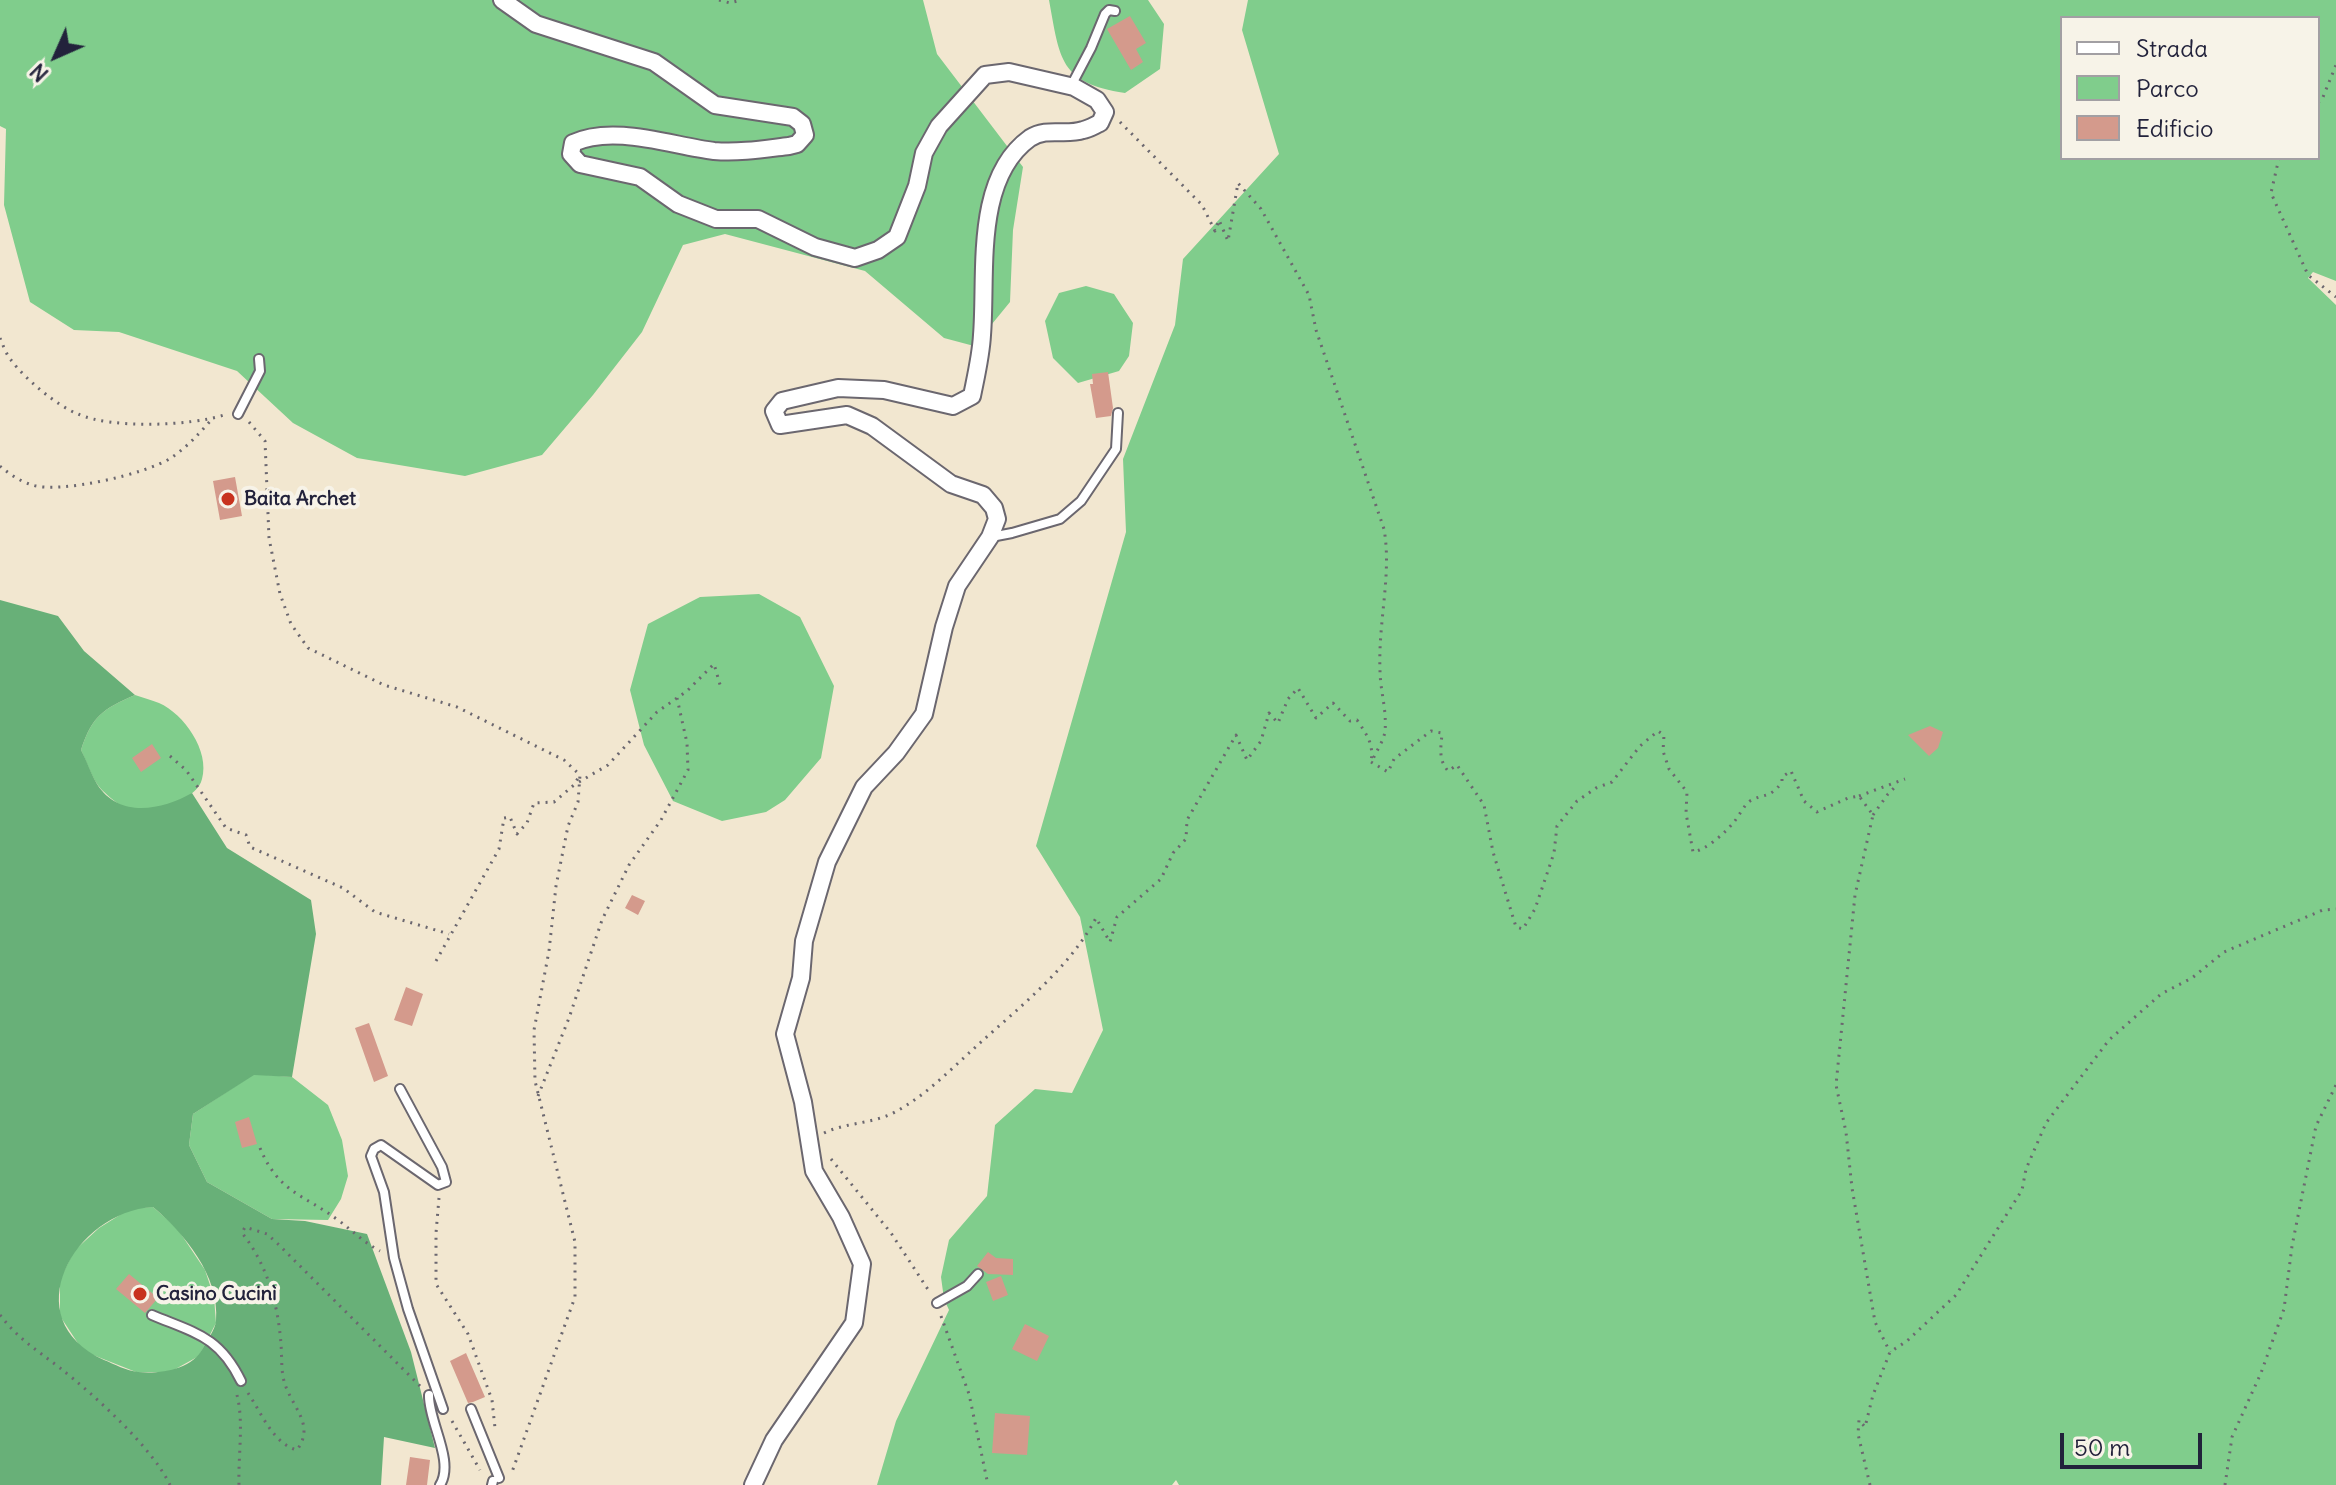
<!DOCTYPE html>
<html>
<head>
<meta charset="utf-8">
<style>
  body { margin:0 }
  #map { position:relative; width:2336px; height:1485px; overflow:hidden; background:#f2e7d0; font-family:Delius,sans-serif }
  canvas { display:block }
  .legend { position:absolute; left:2060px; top:16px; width:260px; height:144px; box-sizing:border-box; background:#f7f3e8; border:2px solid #a29fa3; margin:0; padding:10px 14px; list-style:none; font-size:24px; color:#22223b }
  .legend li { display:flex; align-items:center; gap:16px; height:40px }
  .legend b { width:40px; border:2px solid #a29fa3 }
  .north { position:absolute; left:16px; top:16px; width:80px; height:80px; -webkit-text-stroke:6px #f7f3e8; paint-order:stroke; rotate:225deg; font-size:22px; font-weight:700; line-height:32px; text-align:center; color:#22223b }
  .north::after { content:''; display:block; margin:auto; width:28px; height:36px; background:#22223b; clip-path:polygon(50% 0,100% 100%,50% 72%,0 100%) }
  .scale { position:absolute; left:2060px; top:1433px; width:142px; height:36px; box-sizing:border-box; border:4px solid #22223b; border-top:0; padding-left:10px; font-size:24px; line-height:28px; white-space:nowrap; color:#22223b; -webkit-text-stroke:6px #f7f3e8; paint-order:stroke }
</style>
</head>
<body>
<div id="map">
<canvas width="2336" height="1485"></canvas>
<ul class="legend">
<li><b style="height:10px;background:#fff"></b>Strada</li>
<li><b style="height:22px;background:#80cd8c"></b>Parco</li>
<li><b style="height:22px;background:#d49a8c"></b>Edificio</li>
</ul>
<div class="north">N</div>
<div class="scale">50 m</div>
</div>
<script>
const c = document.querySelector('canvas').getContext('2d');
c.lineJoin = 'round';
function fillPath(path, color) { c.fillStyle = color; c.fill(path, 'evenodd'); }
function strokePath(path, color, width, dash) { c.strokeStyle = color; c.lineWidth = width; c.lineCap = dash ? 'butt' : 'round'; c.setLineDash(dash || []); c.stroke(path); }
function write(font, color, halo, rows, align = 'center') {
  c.font = font + ' Delius,sans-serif'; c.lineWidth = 8; c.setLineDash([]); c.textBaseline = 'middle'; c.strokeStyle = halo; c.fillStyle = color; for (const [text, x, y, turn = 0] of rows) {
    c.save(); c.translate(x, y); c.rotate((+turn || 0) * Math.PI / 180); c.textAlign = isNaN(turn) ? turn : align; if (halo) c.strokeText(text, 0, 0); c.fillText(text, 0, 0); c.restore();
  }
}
fillPath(new Path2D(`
  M0,0H923L937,54L1023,167L1013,230L1010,302L974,346L944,338L865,271L725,234L683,245L642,332L593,395L542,455L465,476L357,458L293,423L237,371L119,332L74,330L30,302L4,205L6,129L0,126Z
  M1049,0H1148L1164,24L1160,69L1125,93C1059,83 1060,59 1049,0Z
  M1248,0H2336V281L2313,272L2308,278L2336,305V1485H1179L1176,1480L1172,1485H877L896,1421L949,1310L944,1299L941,1277L949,1240L987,1196L995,1125L1035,1089L1072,1093L1103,1030L1080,917L1036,846L1126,532L1123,459L1175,325L1183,259L1279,154L1242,30ZM2062,18H2318V158H2062Z
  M1086,286L1114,294L1133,323L1129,356L1119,371L1078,383L1053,358L1045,321L1059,293Z
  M759,594L800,617L834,686L821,758L785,800L766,812L722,821L673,801L644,745L630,690L648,624L700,597Z
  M135,695C143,698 152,700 159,703C184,714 210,751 202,779C196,804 141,816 120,805C114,801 106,794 101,789C92,779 87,762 81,750C92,716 103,709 135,695Z
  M254,1074L292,1077L328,1105L342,1140L348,1176L341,1199L328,1220L272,1219L207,1182L189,1145L193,1114Z
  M153,1207L177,1228L205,1270L214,1297L216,1323L199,1356L170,1372H136L83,1351L60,1316V1279L74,1251L99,1228L131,1208Z`), '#80cd8c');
fillPath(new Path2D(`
  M0,600L58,616L84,651L135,695C103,709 92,716 81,750C87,761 91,774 97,784C119,819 162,810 192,793L227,848L311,900L316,934L292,1077L254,1075L193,1114L189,1145L207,1182L272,1219L305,1221L367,1234L411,1352L435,1448L384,1437L381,1485H0ZM153,1207C184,1233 220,1276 216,1321C215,1330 207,1340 203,1348C192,1370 160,1374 138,1372C127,1371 114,1364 104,1360C14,1319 74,1212 153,1207Z`), '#68b078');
fillPath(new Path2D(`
  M1130,16L1146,43L1136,49L1143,62L1131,70L1107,29Z
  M1108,372L1113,408L1111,416L1096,418L1090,384H1093L1092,374Z
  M235,477L242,516L220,520L213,481Z
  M1930,726L1943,732L1938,748L1929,756L1908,735Z
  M152,744L161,758L141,772L132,758Z
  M632,895L645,901L638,915L625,908Z
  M406,987L423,994L412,1026L394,1020Z
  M369,1023L388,1076L374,1082L355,1028Z
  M249,1117L257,1144L242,1148L235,1122Z
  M988,1252L996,1258L1013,1259V1275L988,1274L977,1266Z
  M129,1274L158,1298L145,1313L116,1289Z
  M1001,1276L1008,1295L993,1301L986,1282Z
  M1025,1324L1049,1336L1037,1361L1012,1349Z
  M466,1353L485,1397L473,1402L468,1403L450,1361Z
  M995,1413L1030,1416L1027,1455L992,1453Z
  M410,1457L430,1460L427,1485H406Z`), '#d49a8c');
const service = new Path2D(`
  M1071,86L1091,48L1105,14L1109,10L1115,11
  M238,414L260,371L259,359
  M991,537L1012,533L1060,519L1081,501L1116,449L1118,413
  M400,1089L442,1167L446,1182L438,1185L381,1145L374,1149L371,1156L384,1192L394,1258L408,1309L443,1409
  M937,1303L967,1286L978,1274
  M152,1315C195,1333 219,1336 241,1381
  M429,1395C428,1421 455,1461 440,1485
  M471,1409L499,1478
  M492,1485L493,1481`);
const minor = new Path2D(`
  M502,0L536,24L654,62L715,105L793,117L802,124L805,135L797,144L789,146C764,149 740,153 714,151C672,146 614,124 573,143L571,154L580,164L640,177L678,204L716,219H758L815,247L855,258L878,250L897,237L917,186L924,153L939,126L985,75L1009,72L1074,87L1097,100L1105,112L1100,123C1095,125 1089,129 1083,130C1065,136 1047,127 1030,138C973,179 987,274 982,335C981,355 976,376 972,396L953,406L884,390L838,388L782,401L774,411L780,425L847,415L872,426L951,484L983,495L994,508L997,519L990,537L957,586L944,627L924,714L896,753L864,787L827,862L804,941L801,978L785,1034L803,1102L814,1171L841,1217L862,1264L854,1323L774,1440L753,1485`);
strokePath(service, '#6b676f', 12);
strokePath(minor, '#6b676f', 20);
strokePath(new Path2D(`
  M719,0L730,3L741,0
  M2318,103L2323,97L2336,65
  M1120,122L1202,205L1215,231L1219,220L1228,241L1238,183L1261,209L1309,295L1316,330L1384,529C1392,574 1378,622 1380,670C1380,690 1387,710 1385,731C1384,740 1377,750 1373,759
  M2279,158L2271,193L2308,275L2336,297
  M0,338C3,345 6,354 11,360C24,378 57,406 78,414C111,429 190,426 224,415
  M249,422L265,441L269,538L280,594L291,624L308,648L384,685L457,707L564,760L580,775L578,802L568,826L556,886L549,951L534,1030L535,1081L575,1242V1297L512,1472
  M0,466C9,474 20,481 32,485C60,494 146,474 171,458C187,447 199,434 212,419
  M170,756L186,770L226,828L246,835L250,847L343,888L375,912L449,934
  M1371,762L1388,772L1394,759L1431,731L1442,733C1441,748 1438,759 1448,771L1457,765L1484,805L1493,852L1516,927L1523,929L1535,909L1554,853L1557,826L1577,801L1596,788L1612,782L1640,746L1658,731L1664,735L1663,751L1669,769L1687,792L1686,813L1693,852C1706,850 1725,833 1734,822C1739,816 1744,805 1750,801C1764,793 1770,799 1782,782V777L1791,771L1804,801L1817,812L1848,798L1859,796L1873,815L1855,895L1836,1085L1846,1132L1852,1188L1875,1322L1890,1352
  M579,782L608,765L657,712L687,691L714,664L721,688
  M1859,796L1905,779
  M1873,815L1888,794L1898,784
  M436,961L499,849L504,818L510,817L517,834L527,823L534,803L554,802L574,785L578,778
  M538,1096L569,1018L602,920L629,865L661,820L688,770L687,743L677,698
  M824,1133C847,1122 873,1124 895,1112C927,1095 953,1067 980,1043C1021,1006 1070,967 1096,918L1110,942L1117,917L1161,879L1173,853L1186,839L1187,820L1236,735L1247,760L1261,741L1269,713L1278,723L1288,699L1298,688L1316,718L1333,703L1350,721L1357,720C1367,735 1374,744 1371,762
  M260,1148C279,1193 303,1194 338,1220C353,1231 363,1242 380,1251
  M831,1159L891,1233L929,1291
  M439,1198L436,1233V1284L468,1334L492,1400L495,1428
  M0,1315C18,1339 37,1350 60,1368C93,1394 152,1447 170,1485
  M941,1316L969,1394L988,1485
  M248,1393C261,1412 273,1444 297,1450C316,1424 291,1407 284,1381C281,1370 282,1356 281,1344C278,1304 267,1264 242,1233L245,1227L267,1234L278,1244L420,1386
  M237,1395C244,1423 238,1455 239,1485
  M452,1421L480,1470
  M1870,1485L1858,1434L1859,1420L1865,1427L1873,1395L1890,1352L1907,1341L1956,1295L2022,1190L2026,1169L2046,1123L2109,1040L2161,994L2192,978L2224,952L2323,910L2336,909
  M2225,1485L2232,1437L2261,1373L2284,1309L2292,1246L2316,1126L2336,1085`), '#6b676f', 3, [2, 6]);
strokePath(service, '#fff', 8);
strokePath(minor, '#fff', 16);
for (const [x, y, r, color] of [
  [228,499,8,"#c8321e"],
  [140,1294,8,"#c8321e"]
]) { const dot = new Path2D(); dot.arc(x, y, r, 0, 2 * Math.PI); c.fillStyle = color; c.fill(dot); strokePath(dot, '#f7f3e8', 3); }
write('bold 20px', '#22223b', '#f7f3e8', [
  ["Baita Archet",244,499],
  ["Casino Cucinì",156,1294]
], 'left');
</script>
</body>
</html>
